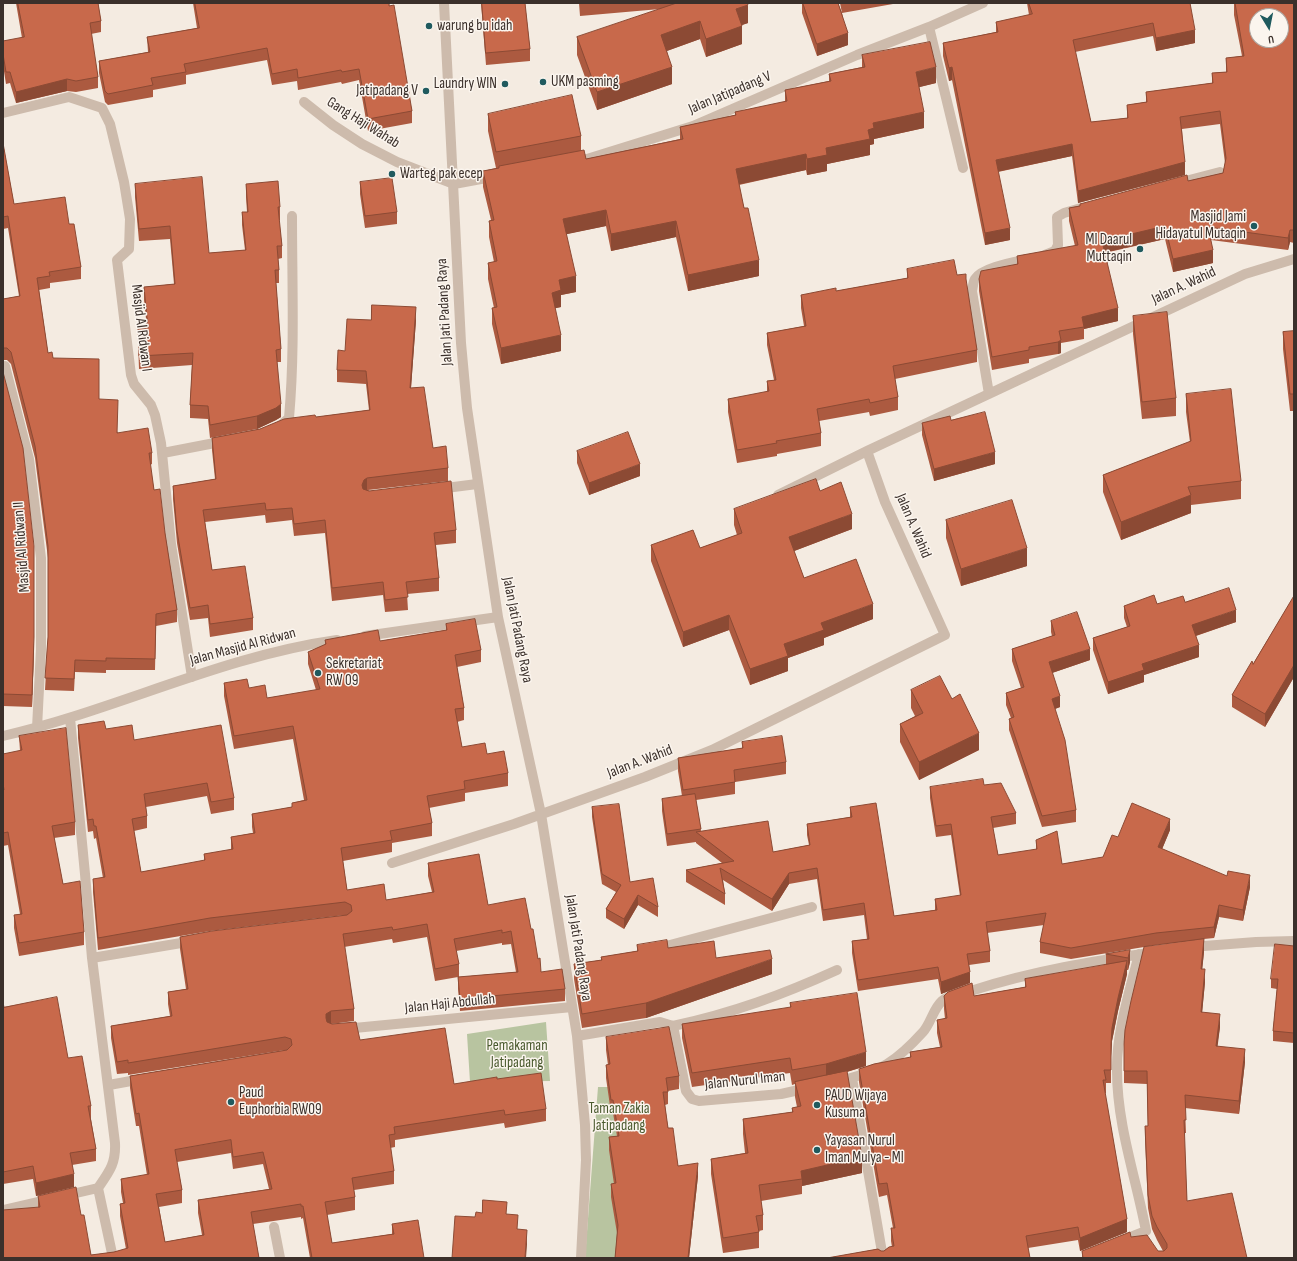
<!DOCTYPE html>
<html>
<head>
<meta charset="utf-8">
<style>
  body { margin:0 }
  #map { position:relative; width:1297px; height:1261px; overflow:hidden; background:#f4ebe1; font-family:"Sofia Sans Condensed",sans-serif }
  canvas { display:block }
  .frame { position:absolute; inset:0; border:4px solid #3b302b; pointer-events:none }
  .north { position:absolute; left:1249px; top:8px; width:40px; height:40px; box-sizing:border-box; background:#fbf5ee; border:1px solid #aea6a0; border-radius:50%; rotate:170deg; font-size:11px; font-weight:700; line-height:16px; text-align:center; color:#3b302b }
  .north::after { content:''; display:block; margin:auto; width:14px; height:18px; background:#1f5a5e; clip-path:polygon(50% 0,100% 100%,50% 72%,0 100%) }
</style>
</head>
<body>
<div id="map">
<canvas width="1297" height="1261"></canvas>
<div class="frame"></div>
<div class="north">U</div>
</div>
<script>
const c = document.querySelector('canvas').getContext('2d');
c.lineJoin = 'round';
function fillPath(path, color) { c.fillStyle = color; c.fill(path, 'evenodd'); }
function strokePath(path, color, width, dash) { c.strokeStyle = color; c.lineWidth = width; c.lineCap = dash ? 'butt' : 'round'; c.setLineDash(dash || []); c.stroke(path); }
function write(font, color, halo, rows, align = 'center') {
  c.font = font + ' "Sofia Sans Condensed",sans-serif'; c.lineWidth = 3; c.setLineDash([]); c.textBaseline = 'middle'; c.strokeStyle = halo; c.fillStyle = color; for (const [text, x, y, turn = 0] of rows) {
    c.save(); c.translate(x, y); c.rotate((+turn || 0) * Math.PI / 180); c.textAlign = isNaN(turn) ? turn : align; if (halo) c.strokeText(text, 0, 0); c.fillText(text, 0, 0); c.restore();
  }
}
fillPath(new Path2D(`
  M546,1022L550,1081L470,1082L467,1034Z
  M598,1087H645L630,1258H585Z`), '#b8c4a0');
strokePath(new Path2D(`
  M444,3L461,343L467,408L498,617L541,814L577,1036L585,1125L586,1160L581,1258
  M929,27L963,168
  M304,102L333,125L362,144L397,162L454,184L497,176
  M3,113L69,97L102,108L110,124L124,182L130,219L129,249L117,260L131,375L134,384L151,405L155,415L161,443L171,544L192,677
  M573,162L587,159L693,126L857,55L929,27L983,3
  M1174,184L1220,172
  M1045,255L1055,251L1058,245L1057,217L1064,213L1081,208
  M5,366L29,459L41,558V649L37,728
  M989,394L972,291C973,287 973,282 975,279C983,267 1016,262 1029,259
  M279,427L289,418C295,351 292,283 292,216
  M163,453L225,441
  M438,489L477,484
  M778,495L867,451L1245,274L1294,259
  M365,636L498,617
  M70,718L85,874L92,958L115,1143C116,1164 109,1172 98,1188
  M3,736C116,710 222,656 337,640
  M392,863L514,824L645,777L712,750L945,635L885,502L867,451
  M1191,947L1256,942L1294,941
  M655,949L812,907
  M92,958L193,941
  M673,1026C733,1013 782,995 837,970
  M344,1029L572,1007
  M577,1036L660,1022L673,1026L686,1091L692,1099L699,1101L781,1094L808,1088
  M852,1078L883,1258
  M835,1082C852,1078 872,1073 887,1064C900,1056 913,1043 923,1032C931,1023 933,1009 942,1001C950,994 964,992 974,990C1033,971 1094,961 1156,952
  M109,1085L142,1079
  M98,1188L113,1258
  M3,1210L98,1188
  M274,1227L280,1258
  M1118,1242L1146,1231C1136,1178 1117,1125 1117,1071C1116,1034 1130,990 1139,954`), '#cdbbac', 10);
fillPath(new Path2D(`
  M16,3H98L101,21V32L91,34L98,77V88L76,92L67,91L16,103L10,83L6,84L3,65V41L22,38Z
  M193,3H389L412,111V123L368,131L359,80L342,84L341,82L298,90L297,81L272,85L267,60L186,75V84L153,90V97L108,105L105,102L99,73V61L148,52L147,37L197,28Z
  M481,3H525L530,49V61L486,65Z
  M579,3H747L748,23L742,25V44L706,57L700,39L667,51L672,84L597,110L577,55V37L660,9L580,16Z
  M802,3H838L842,13L840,3H893V4L842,13L848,45L817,56L802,13Z
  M1027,3H1190L1195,43L1156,51L1153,36L1075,52L1091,122L1127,118V105L1146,102V92L1212,83V73L1226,72V58L1242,56L1234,15V3H1294V243L1290,242L1288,250L1211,240L1213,263L1173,272L1165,239L1105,253L1118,321L1084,329V339L1061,343V353L1058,354L1029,359V363L992,370L979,291V279L1017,264V256L1075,246L1069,221V208L1223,173L1225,163L1220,124L1182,129L1185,175L1078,203L1072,156L998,172L1010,240L985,245L952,80L949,81L943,56V43L996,32V22L1029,15Z
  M862,55L936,83L919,87L924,128L874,139V144L870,145V155L827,164V171L807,175L806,170L739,185L759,276L688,291L676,237L611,251L606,226L566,234L576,292L561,295V307L555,308L561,351L501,364L492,324V308H494L488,279V263L494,262L489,237V221L491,220L483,187V171L496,168L488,131V114L581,136V151L586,159L680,139V127L735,115V112L785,102V90L829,81V74L862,67Z
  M3,143L14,204L69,224L81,267V279L50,283V288L39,290L48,353L53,358L99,399L118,433L152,453V464L150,465L154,490L165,533L177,610V622L156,626L155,670H106V673L75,672L74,691L45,690L48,637V558L35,458L11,364L7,360H3V299L19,296L8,228L3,229Z
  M360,182L397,212V224L365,228L360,194Z
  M135,184L209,253L245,250L242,225V212H247L246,197V184L280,207V220H279L282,246V258L278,259L279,270V283H276L281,349V362H277L281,417L276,420L257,429L210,438L208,419L190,418V405L192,365L139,369L138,341V329L147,328L144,300V287L174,284L170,239L139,241L135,197Z
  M907,269L957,275L966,284L977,350V362L895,379L898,397V410L870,416L869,412L819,421L821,433V446L777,454V456L737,463L728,412V399L767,392V381L774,380L767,345V333L804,326L801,308V295L836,291L907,278Z
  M1133,316L1176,398V416L1142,419L1133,334Z
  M371,320H416L411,388L433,448L448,468V481L368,490L456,530V543L436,545L439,578V591L407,594L408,610L385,612L383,595L332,601L325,533L294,536L292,520L266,523L265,515L205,522L212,570L253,618V630L210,637L208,618L190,620L177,543L173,499V486L215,479L212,450V438L260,429L316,417L369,410L366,384L337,382V370L345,351Z
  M1294,331V411H1290L1283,349V332Z
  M3,372L34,649L32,707L3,706Z
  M1186,394L1241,481V499L1191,505V513L1121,540L1103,492V475L1190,442L1186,412Z
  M951,420L995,464L934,481L922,435V423Z
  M577,451L640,476L589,495L577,463Z
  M820,491L852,529L794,551L804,578L873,619L824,638V645L788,658V671L750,685L729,630L683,647L651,561V545L700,548L737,535L734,525V509Z
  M946,520L1027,566L961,586L946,538Z
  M1294,596V677L1265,727L1232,707V695L1253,664Z
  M1185,602L1236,622L1196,636L1199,657L1144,675V682L1108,694L1093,650V638L1127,627L1124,618V606Z
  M1051,621L1090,660L1052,673L1060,707L1055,709L1076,810V822L1042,827L1009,730V719L1011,718L1006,705V693L1021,688L1012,661V649L1052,636L1051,632Z
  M446,624L481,650V662L457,667L464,708V720L457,722L462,747L487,754L508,773V786L465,793V801L429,808L432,823V836L392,843V852L343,861L347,890L386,900L432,892L428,876V863L488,905L531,929L541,972L565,989V1001L460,1011L458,989V977L435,981L427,937L393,943L392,939L344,947L354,1009V1021L331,1024L360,1040L454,1084L497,1079L546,1109V1121L505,1128L504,1123L395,1140V1147L390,1148L394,1171V1184L354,1190L355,1197V1210L327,1215L332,1243L392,1234V1224L424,1258H310L303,1218L301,1219V1217L253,1224L259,1258H3L38,1208V1196L81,1215L91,1255L114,1252L126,1249L120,1216V1204L123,1203L121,1192V1179L147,1175L139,1126H136L130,1088V1076L286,1050H285L128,1075V1073L117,1074L111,1038V1026L170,1016L168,1004V992L186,989L180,949V937L346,915H345L210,931L98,950L93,892V879L103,878L96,838L94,839L93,831L88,832L78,738V725L106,729L134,740L234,798V810L211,814L207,796L146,807L147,816V828L134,831L141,872L204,861V854L231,850V837L253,833L252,827V814L292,807V803L304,800L293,739L234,749L224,696V683L249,688L267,698L316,690L308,664V652L325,645V640L380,641L446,630ZM502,943V945L511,944L516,972L459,977V964L456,951ZM231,1153L233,1169L263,1164L269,1189L198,1200V1213L202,1235L165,1242L159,1207L182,1203V1190L177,1162Z
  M911,690L952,699L979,750L919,780L900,742V724L915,716L911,708Z
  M19,736L75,822V835L54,838L63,884L84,932V945L19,956L14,928V915L20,914L8,845L3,846V754L20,751Z
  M742,742L786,762V774L735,782V794L696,800L701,831L773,852L809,845L807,835V824L850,817V807L894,916L935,910V899L960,896L951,835L936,837L930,798V787L984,785L1016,813V824L993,828L998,855L1036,850V840L1062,864L1103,857L1118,837L1170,830L1162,849L1250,887L1243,921L1219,917L1214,938L1204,939V952L1202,969L1205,982L1202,1012L1220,1027L1217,1046L1245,1062L1239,1114L1185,1108L1186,1133H1184L1187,1201L1247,1258H1082V1251L1131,1237L1158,1251H1163L1157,1240L1152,1229L1148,1208L1145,1139V1126H1148L1147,1084L1124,1083V1044L1144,947L1071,959L1040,953V942L1044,925L987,933L990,951V962L969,965L970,983L941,994L938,979L858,991L852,953V941L867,939L864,915L823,921L817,879L789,884L772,911L723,880L725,894V905L686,882V870L722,863L696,843V842L667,846L662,811V799L682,796L678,771V758L742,748ZM1204,940L1144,947L1156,945Z
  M592,807L630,882L658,907V917L638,905L624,929L606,918V909L616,892L602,884L592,817Z
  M637,945L668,948L716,958L772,974L646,1018L582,1028L574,979V964L601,960V957L637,951Z
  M1294,946V1043L1273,1041V1031L1277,989L1271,988V979Z
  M1130,950V962L1128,970H1127V974L1118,1011L1112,1041L1111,1056V1083H1106V1093H1105L1127,1219V1232L1080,1251L1078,1240L1028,1248L1030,1258H827L878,1249L881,1251H884L889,1247H892L891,1241V1228H893L887,1195L879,1197L859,1082V1069L874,1064L910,1058V1052L940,1047L937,1033V1020L945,1019L944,1009V996L948,992L972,983L974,996L1025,987V979L1106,965V954Z
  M3,1003L4,1007L68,1058L91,1106V1119L96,1149V1161L72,1165L74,1187L36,1196L33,1179L3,1184Z
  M790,1003L866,1066L847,1072L862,1173L802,1186V1194L761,1201L763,1215V1230L759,1231V1248L723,1253L711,1174V1159L745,1153L743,1134V1119L792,1112V1108L797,1107L795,1097V1084L792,1085L790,1073L692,1087L682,1038V1024L790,1008Z
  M606,1037L679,1076V1089L668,1091V1104L665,1105L668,1128L678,1166L698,1176L689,1258H615L617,1233L611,1197V1184H614L609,1150V1137L617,1136L613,1113H611L606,1078V1065H608L606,1050Z`), '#ac5a40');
fillPath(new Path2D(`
  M748,5V23L736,27V9Z
  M700,21V39L661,53V35Z
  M742,26V44L706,57V39Z
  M1195,30V43L1156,51V38Z
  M848,33V45L817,56V44Z
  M672,67V84L597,110V92Z
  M936,67V83L916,88V72Z
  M952,67V80L949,81V68Z
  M67,79V91L16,103V92Z
  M924,112V128L874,139V144L870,145V155L827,164V171L807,175V159L826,148L868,130L873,123Z
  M1072,144V156L996,172V160Z
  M806,154V170L736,185V169Z
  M1185,162V175L1078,203V191Z
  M606,210V226L563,235V219Z
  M676,221V237L611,251V234Z
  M1165,226V239L1102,253V241Z
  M1010,228V240L985,245V233Z
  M1290,230V242L1288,250V238Z
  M1213,250V263L1173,272V259Z
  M759,260V276L688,291V275Z
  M576,276V292L561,295V307L552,309V293L559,280Z
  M416,307V320L410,401V388Z
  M1118,308V321L1084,329L1082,317Z
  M561,335V351L501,364V348Z
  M1061,340V353L1058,354V342Z
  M281,404V417L276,420L257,429V416Z
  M995,452V464L934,481V469Z
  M640,464V476L589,495V483Z
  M367,478V491L362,497V485L364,480Z
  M1191,495V513L1121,540V522Z
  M852,514V529L789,553V537Z
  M1027,548V566L961,586V569Z
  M873,604V619L824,638V645L788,658V671L750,685V669L784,644L821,623Z
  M1236,610V622L1192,637V625Z
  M729,615V630L683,647V632Z
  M34,637V649L32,707V695Z
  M1199,645V657L1144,675V682L1108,694V682L1142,664Z
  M1090,649V660L1049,674V662Z
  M1294,665V677L1265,727V714Z
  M1060,696V707L1052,710V699Z
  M979,733V750L919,780V762Z
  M1170,819V830L1158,859V847Z
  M789,873V884L772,911V899Z
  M1250,875V887L1243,921V910Z
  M638,895V905L624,929V919Z
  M1219,905V917L1214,938V927Z
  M1204,939V952L1201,982V969Z
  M1130,950V962L1128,970V958Z
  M772,959V974L646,1018V1003Z
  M1127,961V974L1118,1011L1112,1041L1111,1057V1044L1112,1028L1118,998Z
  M1205,969V982L1201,1025V1012Z
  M970,972V983L941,994V982Z
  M331,1011V1024L326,1027V1014Z
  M1220,1014V1027L1216,1059V1046Z
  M1245,1049V1062L1239,1114V1101Z
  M866,1052V1066L826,1078V1064Z
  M862,1157V1173L802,1186V1179L801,1171Z
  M698,1163V1176L689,1258H688Z
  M74,1174V1187L36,1196V1183Z
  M1127,1219V1232L1080,1251V1238Z
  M527,1230V1244L526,1258H525Z`), '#8c4a34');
const building = new Path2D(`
  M18,3H98L101,21L90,23L98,77L76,81L67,79L16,92L10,72H6L3,54V41L24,37Z
  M195,3H389V6L394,5L412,111L368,119L359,69L342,72L341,70L298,78L297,69L272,74L267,48L184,64L186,72L151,78L153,85L108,94L105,91L99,61L150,52L147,37L199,28Z
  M482,3H525L530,49L486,53Z
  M677,3H747L748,5L736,9L742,26L706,39L700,21L661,35L672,67L597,92L577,37Z
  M803,3H838L848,33L817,44Z
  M1029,3H1190L1195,30L1156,38L1153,23L1073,40L1091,122L1128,118L1127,105L1147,102L1146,92L1213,83L1212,73L1227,72L1226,58L1244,56L1235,3H1294V230H1290L1288,238L1208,227L1213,250L1173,259L1165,226L1102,241L1118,308L1082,317L1084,327L1059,331L1061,340L1058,342L1029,347V350L992,357L979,279L981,271L1018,264L1017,256L1078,245L1069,208L1080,206V204L1187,175L1188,181L1223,173L1226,158L1220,111L1180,117L1185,162L1078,191L1072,144L996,160L1010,228L985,233L952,67L949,68L943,43L998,32L996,22L1032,14ZM1257,16H1281V40H1257Z
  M930,42L936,67L916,72L924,112L873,123L874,128L868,130L870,139L826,148L827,155L807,159L806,154L736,169L744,208H748L759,260L688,275L676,221L611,234L606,210L563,219L576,276L559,280L561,290L552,293L561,335L501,348L492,308L497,307L488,263L497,261L489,221L494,220L483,171L499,168V166L584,150L586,159L683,139L680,127L736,115L735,112L787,101L785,90L831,81L829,74L865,67L862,55Z
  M572,95L581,136L496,152L488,114Z
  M3,143L14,204L65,197L69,224H74L81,267L49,272L50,276L37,278L48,353L52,352L53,358L99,359V399L118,400L117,433L148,428L152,453H149L154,490L160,489L165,533L177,610L156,614L155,659L106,658V661L75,660L74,679L45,678L48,637V546L35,446L11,352L7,348H3V299L20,296L8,216L3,217Z
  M202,177L209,253L246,250L242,212H248L246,184L278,181L280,207H278L282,246H277L279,270H275L281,349L276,350L281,404L276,408L257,416L210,425L208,406L190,405L193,353L139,356L138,329L148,328L144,287L175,284L170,226L139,229L135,184Z
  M392,178L397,212L365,216L360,182Z
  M954,260L957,275L966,274V279L977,350L893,366L898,397L870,403L869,399L817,409L821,433L776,441L777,443L737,450L728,399L769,391L767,381L776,380L767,333L806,326L801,295L836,288V291L908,278L907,269Z
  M372,305L416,307L410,388L424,387L433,448L446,446L448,468L367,478L364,480L362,485L363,489L369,491L451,481L456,530L434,533L439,578L406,582L408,597L385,600L383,582L332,588L325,520L294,524L292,508L266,510L265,503L203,510L212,570L245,566L253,618L210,624L208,605L190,608L177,531L173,486L216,479L212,438L260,429L284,419L315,415L316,417L370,410L366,371L337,370L338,350L345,351L347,319L371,320Z
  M1167,312L1176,398L1142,402L1133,316Z
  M1294,331V394H1290L1283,332Z
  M3,372L23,448L34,546V637L32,695L3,694Z
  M1231,389L1241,481L1188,487L1191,495L1121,522L1103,475L1191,441L1186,394Z
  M985,412L995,452L934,469L922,423L950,416L951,420Z
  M628,432L640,464L589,483L577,451Z
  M816,479L820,491L841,482L852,514L789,537L804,578L856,559L873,604L821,623L824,630L784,644L788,656L750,669L729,615L683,632L651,545L693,530L700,548L742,533L734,509Z
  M1012,500L1027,548L961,569L946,520Z
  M1229,588L1236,610L1192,625L1199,645L1142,664L1144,670L1108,682L1093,638L1130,626L1124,606L1154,595L1157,604L1183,596L1185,602Z
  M1294,596V665L1265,714L1232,695L1252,661L1253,664Z
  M1077,612L1090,649L1049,662L1060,696L1052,699L1065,740L1076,810L1042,816L1009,719L1014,717L1006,693L1024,687L1012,649L1055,635L1051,621Z
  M475,619L481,650L455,655L464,708L455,709L462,747L485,743L487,754L504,751L508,773L464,781L465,789L427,796L432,823L390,831L392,840L341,848L347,890L384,884L386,900L434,892L428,863L479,854L488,905L525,898L531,929H533L538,959L540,958L541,972L562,969L565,989L460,999L458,977L518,972L511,931L502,933V930L454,939L459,964L435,969L427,924L393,930L392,927L343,934L354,1009L331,1011L326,1014V1018L327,1022L332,1024L356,1022L360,1040L445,1028L454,1084L497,1077V1079L541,1073L546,1109L505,1115L504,1110L394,1127L395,1134L389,1135L394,1171L352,1178L355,1197L325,1202L332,1243L394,1234L392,1224L418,1220L424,1258H312L303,1206H301V1204L251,1212L259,1258H3V1210L40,1207L38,1196L76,1187L81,1215H84L91,1255L114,1252L128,1248L120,1204L125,1203L121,1179L149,1174L139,1113L136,1114L130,1076L287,1050L292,1045L291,1039L285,1037L128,1063V1060L117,1062L111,1026L172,1016L168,992L188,989L180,937L212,931L347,915L352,911L351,905L345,902L210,918L98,938L93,879L105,877L96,826H94L93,819L88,820L78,725L104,721L106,729L132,725L134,740L221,725L234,798L211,802L207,783L144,794L147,816L132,819L141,872L205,860L204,854L233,849L231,837L255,833L252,814L292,807V803L307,800L293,726L234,736L224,683L247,679L249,688L265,685L267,698L320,689L308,652L326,644L325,640L378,630L380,641L447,630L446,624ZM231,1140L233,1157L263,1152L272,1189L198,1200L204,1235L165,1242L156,1194L182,1190L175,1150Z
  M940,676L952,699L960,694L979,733L919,762L900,724L923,713L911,690Z
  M66,728L75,822L52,826L63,884L80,881L84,932L19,943L14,915L22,914L8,832L3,833V791L4,790L3,783V754L22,750L19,736Z
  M782,736L786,762L734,770L735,782L683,790L678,758L743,748L742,742Z
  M983,779L984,785L1001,783L1016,813L991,817L998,855L1037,849L1036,840L1057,831L1062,864L1103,857L1112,835L1118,837L1132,803L1170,819L1158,847L1227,876L1228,871L1250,875L1243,910L1219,905L1214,927L1156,933L1071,948L1040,942L1046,913L986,922L990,951L967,954L970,972L941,982L938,967L858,980L852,941L869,939L864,903L823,910L817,868L789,873L772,899L720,868L725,894L686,870L734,861L696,832L768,821L773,852L810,845L807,824L852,817L850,807L876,803L894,916L937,910L935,899L961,895L951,824L936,826L930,787Z
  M695,794L701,829L667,834L662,799Z
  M619,804L630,882L653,878L658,907L638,895L624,919L606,909L621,885L602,874L592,807Z
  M1204,939L1201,969H1205L1201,1012L1220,1014L1216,1046L1245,1049L1239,1101L1185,1095L1186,1120H1184L1187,1201L1232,1193L1247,1258H1083L1082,1251L1130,1232L1131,1237L1147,1235L1158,1251H1164L1167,1248V1244L1157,1227L1152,1216L1148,1195L1145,1126H1148L1147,1071H1124V1044L1125,1030L1131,1001L1144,947Z
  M667,940L668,948L714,941L716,958L770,950L772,959L646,1003L582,1014L574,964L602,960L601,957L638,951L637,945Z
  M1275,944L1294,946V1033L1273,1031L1278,979H1271Z
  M1130,950L1128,958L1106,954Z
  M1127,961L1118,998L1112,1028L1111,1044V1070H1104L1106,1080H1103L1127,1219L1080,1238L1078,1227L1026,1236L1030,1258H827L878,1249L881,1251H884L889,1247L894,1246L891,1228H895L887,1183L879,1184L859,1069L874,1064L911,1057L910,1052L942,1047L937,1020L947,1018L944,996L948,992L972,983L974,996L1026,987L1025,979Z
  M857,993L866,1052L826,1064L792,1070L790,1058L692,1073L682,1024L791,1007L790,1003Z
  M57,997L68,1058L82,1056L91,1106H88L96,1149L70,1153L74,1174L36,1183L33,1166L3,1172V1003L4,1007Z
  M669,1027L679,1076L666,1078L668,1092H663L668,1128H673L678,1166L698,1163L688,1258H615L618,1225L611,1184L616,1183L609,1137L619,1136L613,1100H611L606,1065L610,1064L606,1037Z
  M847,1071L862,1157L801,1171L802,1179L759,1185L763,1215L756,1216L759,1232L723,1238L711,1159L748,1153L743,1119L793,1112L792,1108L801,1106L795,1082Z
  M483,1200L507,1202L506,1214L518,1215L517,1229L527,1230L525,1258H452L455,1216L475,1217L476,1212L482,1213Z`);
fillPath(building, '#c8694b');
strokePath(building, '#8c4a34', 1);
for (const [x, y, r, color] of [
  [429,26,4,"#1f5a5e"],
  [543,82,4,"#1f5a5e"],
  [505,84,4,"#1f5a5e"],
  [426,91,4,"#1f5a5e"],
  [392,174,4,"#1f5a5e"],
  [1254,226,4,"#1f5a5e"],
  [1140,249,4,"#1f5a5e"],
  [318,673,4,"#1f5a5e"],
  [231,1102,4,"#1f5a5e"],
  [817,1105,4,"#1f5a5e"],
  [817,1150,4,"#1f5a5e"]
]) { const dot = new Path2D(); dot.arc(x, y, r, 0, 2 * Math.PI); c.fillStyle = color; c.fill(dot); strokePath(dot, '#fbf5ee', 1.5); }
write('15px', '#3b302b', '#fbf5ee', [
  ["warung bu idah",437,26],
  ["UKM pasming",551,82],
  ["Laundry WIN",497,84,"right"],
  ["Jatipadang V",418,91,"right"],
  ["Warteg pak ecep",400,174],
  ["Masjid Jami",1246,217,"right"],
  ["Hidayatul Mutaqin",1246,234,"right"],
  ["MI Daarul",1132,240,"right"],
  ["Muttaqin",1132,257,"right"],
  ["Sekretariat",326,664],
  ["RW 09",326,681],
  ["Paud",239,1093],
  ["Euphorbia RW09",239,1110],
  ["PAUD Wijaya",825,1096],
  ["Kusuma",825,1113],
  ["Yayasan Nurul",825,1141],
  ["Iman Mulya - MI",825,1158]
], 'left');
write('15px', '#3b302b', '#fbf5ee', [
  ["Jalan Jatipadang V",730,93,-23],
  ["Gang Haji Wahab",363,123,32],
  ["Jalan A. Wahid",1184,286,-25],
  ["Jalan Jati Padang Raya",445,312,-93],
  ["Masjid Al Ridwan I",141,328,83],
  ["Jalan A. Wahid",913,526,67],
  ["Masjid Al Ridwan II",22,547,-94],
  ["Jalan Jati Padang Raya",517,630,79],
  ["Jalan Masjid Al Ridwan",243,647,-15],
  ["Jalan A. Wahid",640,762,-21],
  ["Jalan Jati Padang Raya",578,948,81],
  ["Jalan Haji Abdullah",450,1004,-6],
  ["Jalan Nurul Iman",745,1081,-6]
]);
write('15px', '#4a5a2e', '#fbf5ee', [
  ["Pemakaman",517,1046],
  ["Jatipadang",517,1063],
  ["Taman Zakia",619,1109],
  ["Jatipadang",619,1126]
]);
</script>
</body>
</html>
